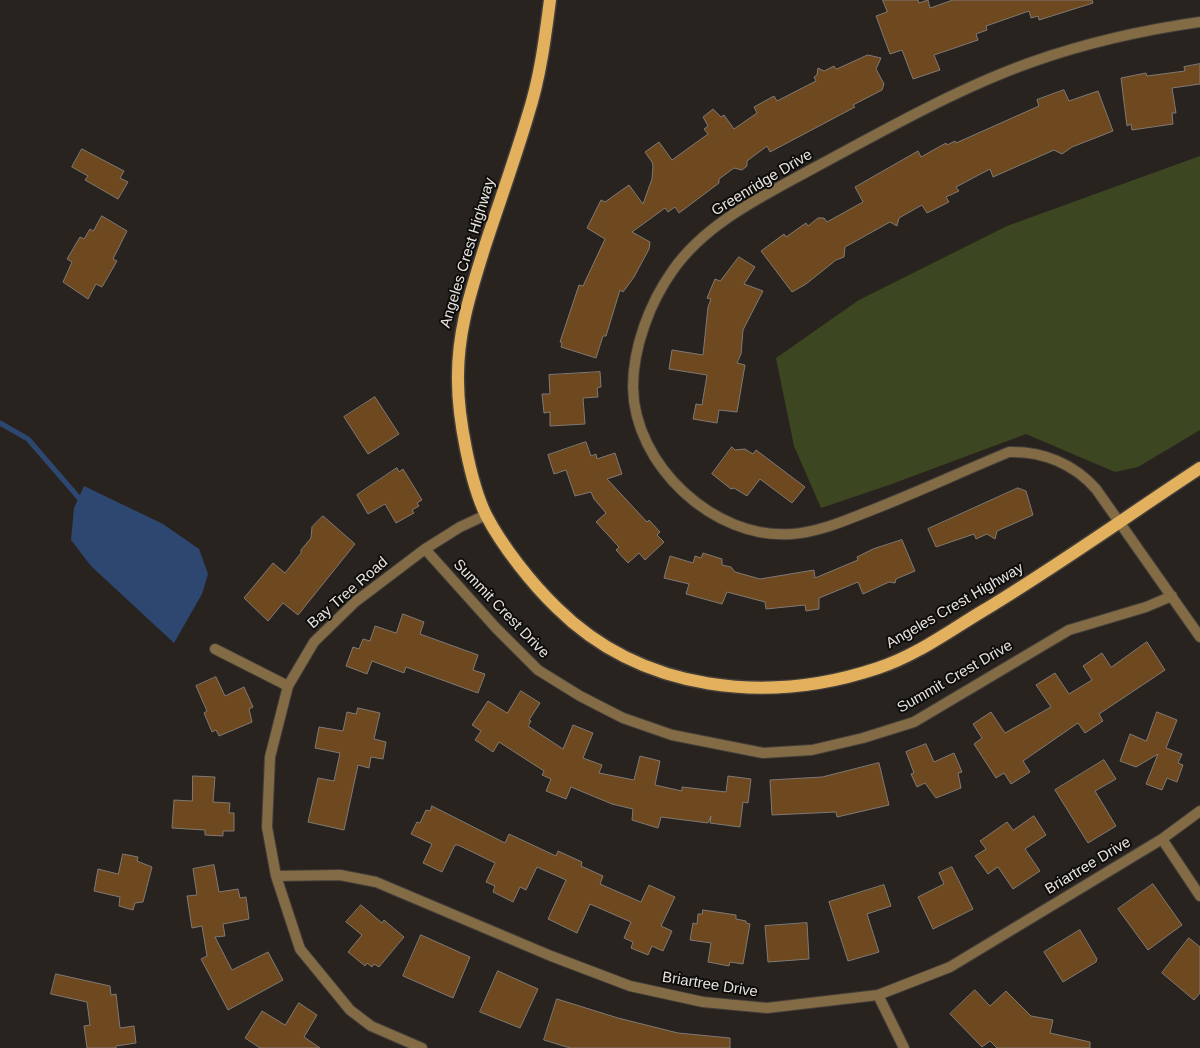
<!DOCTYPE html>
<html>
<head>
<meta charset="utf-8">
<style>
  body { margin:0 }
  canvas { display:block; background:#28231f }
</style>
</head>
<body>
<canvas width="1200" height="1048"></canvas>
<script>
const c = document.querySelector('canvas').getContext('2d');
c.lineJoin = 'round';
function fillPath(path, color) { c.fillStyle = color; c.fill(path, 'evenodd'); }
function strokePath(path, color, width, dash) { c.strokeStyle = color; c.lineWidth = width; c.lineCap = dash ? 'butt' : 'round'; c.setLineDash(dash || []); c.stroke(path); }
function write(font, color, halo, rows, align = 'center') {
  c.font = font + ' Helvetica,sans-serif'; c.lineWidth = 4; c.setLineDash([]); c.textBaseline = 'middle'; c.strokeStyle = halo; c.fillStyle = color; for (const [text, x, y, turn = 0] of rows) {
    c.save(); c.translate(x, y); c.rotate((+turn || 0) * Math.PI / 180); c.textAlign = isNaN(turn) ? turn : align; if (halo) c.strokeText(text, 0, 0); c.fillText(text, 0, 0); c.restore();
  }
}
fillPath(new Path2D(`
  M1200,156V430L1138,467L1115,472L1026,434L889,485L821,508L794,446L776,358L859,300L1007,226Z`), '#3c4721');
fillPath(new Path2D(`
  M84,486L163,524L199,549L208,574L202,594L174,643L91,566L71,540L74,508Z`), '#2d4770');
strokePath(new Path2D(`
  M0,423L28,439L79,498`), '#2d4770', 5);
const building = new Path2D(`
  M883,0H918L919,3L928,0L930,8L953,0H1092L1093,3L1039,20L1038,16L1031,18L1029,11L986,26L987,30L976,34L978,40L934,55L940,70L913,79L902,50L890,54L876,16L887,12Z
  M868,55L881,58L876,69L884,84L882,90L853,105L855,107L770,152L767,146L747,161V166L742,170L734,168L719,179V183L679,213L675,207L668,212L665,208L632,232L650,242L649,249L634,277L623,292L620,290L606,336H603L596,358L561,347L562,343L560,342L579,285L583,286L605,239L587,228L601,200L605,202L629,185L643,204L652,179L653,166L652,162L645,152L659,142L672,160L708,134L704,129L708,126L703,117L713,109L721,117L724,115L734,129L757,113L754,107L774,96L777,101L816,81L814,77L817,75L818,68L824,71L834,66L836,69Z
  M1200,64V84L1172,88L1176,113H1172L1173,124L1132,130L1131,124L1127,126L1121,78L1146,73L1147,76L1185,71L1184,67Z
  M1064,90L1069,101L1098,91L1113,131L1072,147L1062,154L1054,150L993,177L990,169L956,187L959,191L946,197L949,202L927,213L922,205L899,218L897,226L890,222L845,247L844,257L836,260L806,284L792,292L761,251L784,234L786,237L806,223L808,226L818,218H824L827,222L863,202L855,187L918,151L921,157L946,143L947,145L955,141L956,143L1039,106L1037,100Z
  M82,149L124,171L120,178L128,182L118,199L85,180L88,176L72,167Z
  M102,216L127,231L113,259L117,261L102,287L96,284L88,299L63,282L72,262L67,259L80,237L84,239L90,229L93,231Z
  M739,257L755,267L744,284L763,291L743,330L741,354L737,363L745,365L737,412L719,410L717,423L693,419L696,404L702,405L707,375L669,369L672,350L703,355L708,307L711,299L707,298L715,279L720,281Z
  M600,372L601,387L597,388L598,397L583,398L585,424L550,426V412L544,413L542,394H550L549,375Z
  M375,397L399,434L368,454L344,417Z
  M586,442L591,456L596,454L597,459L615,453L622,474L607,479L647,522L649,520L660,532L657,535L664,542L645,560L639,553L628,563L616,550L619,547L596,522L606,513L594,499L591,492L575,496L566,470L554,474L548,455Z
  M732,447L735,450L745,449L753,454L756,450L805,487L792,503L760,479L747,496L734,488L731,489L712,474Z
  M397,468L399,472L403,469L422,500L417,503L419,506L412,510L414,513L396,523L385,504L368,514L357,495Z
  M1018,488L1026,491L1033,515L997,531L995,539L987,534L976,539L974,534L936,547L928,529Z
  M323,516L355,544L298,615L283,603L268,621L244,598L273,563L285,573L301,553V550L311,538L312,527Z
  M902,540L915,571L896,579L895,583L889,582L863,594L858,582L819,598V609L806,611L805,605L766,609L765,602L727,592L722,604L686,594L689,584L664,578L670,556L693,563L695,556L701,558L703,553L722,559V565L731,567L735,572L760,579L814,570L815,578L858,560L857,557L873,549Z
  M403,614L424,622L420,634L478,655L473,670L485,674L478,693L406,667L404,673L372,661L367,674L346,666L353,647L359,649L363,639L370,641L375,626L396,633Z
  M1147,642L1165,670L1099,714L1103,721L1085,733L1078,723L1023,761L1030,772L1011,784L1004,773L996,778L974,744L982,738L973,724L991,712L1005,733L1051,707L1036,685L1055,673L1069,694L1092,680L1083,666L1102,653L1111,667Z
  M216,677L225,696L244,687L253,707L249,709L252,722L219,736L216,730L212,732L204,713L207,711L196,686Z
  M521,691L540,703L529,720L531,721L528,726L563,749L573,725L593,733L583,758L602,765L599,773L634,780L640,756L660,761L655,785L682,791V787L726,792L728,776L751,779L748,803L743,802L740,827L710,823L711,816L708,823L661,817L658,828L632,820L633,809L612,804L571,787L566,799L546,791L551,779L542,775L544,771L499,742L493,752L475,740L481,731L472,725L488,701L507,713Z
  M358,708L380,713L374,739L386,742L383,759L371,757L369,768L358,765L344,830L308,822L318,778L334,781L340,753L315,748L319,727L343,731L347,712L356,714Z
  M1157,712L1177,720L1166,748L1182,754L1178,763L1183,765L1177,782L1167,778L1162,790L1146,784L1158,754L1136,767L1120,761L1130,734L1146,741Z
  M926,744L934,762L954,753L962,772L958,773L961,788L936,798L925,783L917,787L911,774L914,773L906,752Z
  M1104,760L1116,779L1095,791L1116,826L1088,843L1055,790Z
  M879,763L889,805L837,817L836,812L772,815L770,780L822,777Z
  M193,776L215,777L213,802L230,803L229,813H234V831H223V836L205,835V830L172,828L174,800L192,801Z
  M432,806L505,843L509,834L556,856L558,851L582,862L581,866L603,876L600,884L641,902L649,885L675,897L661,926L672,931L663,951L652,946L648,955L631,948L633,942L624,938L631,922L590,904L577,933L548,919L566,880L537,867L526,890L520,887L513,902L493,892L495,886L486,882L495,863L458,845H455L442,872L423,863L432,844L411,834L417,822L420,823L426,810L430,811Z
  M1034,816L1046,835L1025,849L1040,871L1013,889L998,867L988,874L975,856L986,849L980,841L1007,822L1013,830Z
  M123,854L138,857L137,861L152,867L143,902L135,903L133,910L119,906L120,897L94,891L98,869L118,874Z
  M214,865L219,892L238,889L240,898L246,897L249,919L223,924L225,936L215,937L232,970L268,952L283,980L228,1010L201,959L207,956L202,926L192,928L187,896L197,895L193,869Z
  M952,867L973,909L933,929L918,897L944,884L939,873Z
  M1153,884L1182,925L1148,950L1118,909Z
  M884,885L891,906L867,914L879,952L848,961L829,902Z
  M361,905L382,923L384,920L404,937L379,967L374,964L372,967L367,963L365,966L348,952L362,935L346,922Z
  M703,910L736,915V919L746,921V923L750,924L743,964L730,962L729,966L708,962L711,943L690,940L693,923L697,924L698,914H702Z
  M807,923L809,959L768,962L765,926Z
  M1080,930L1097,959L1096,962L1063,982L1044,952Z
  M421,935L470,957L453,998L403,976Z
  M1189,938L1200,947V993L1194,1000L1162,973Z
  M498,971L538,989L520,1028L480,1012Z
  M56,974L110,986L111,995L116,994L120,1028L134,1026L136,1043L116,1046V1048H87L84,1026L90,1025L87,1002L51,994Z
  M975,990L990,1006L1006,991L1031,1016L1053,1020L1050,1033L1090,1042V1048H997L990,1041L982,1047L950,1014Z
  M557,999L618,1018L678,1033L730,1038V1048H570L544,1040Z
  M299,1003L317,1015L304,1037L320,1048H260L245,1038L262,1011L285,1025Z`);
fillPath(building, '#6e481e');
strokePath(building, '#7f7974', 1);
const street = new Path2D(`
  M1200,22C1143,30 1086,43 1032,62C958,88 881,132 812,169C763,196 706,223 673,270C650,302 633,347 633,387C634,465 714,540 792,534C820,532 846,520 872,510C918,492 963,471 1009,452C1043,451 1074,464 1096,489L1200,637
  M425,549L496,628L538,670L580,696L623,718L672,735L763,753L812,750L863,738L914,722L1069,630L1146,607L1172,596
  M215,649L288,686
  M1162,839L1200,896
  M276,876L340,875L376,882L551,956L630,986L703,1002L767,1008L878,995L950,967L1162,839L1200,811
  M878,995L904,1048
  M422,1048L371,1026L350,1010L300,949L276,876L267,827L270,757L288,686L314,642L355,602L425,549L460,527L486,515`);
const primary = new Path2D(`
  M550,0C545,39 540,78 528,115C515,159 499,203 485,246C471,291 457,332 458,381C458,417 470,482 486,515C502,546 532,584 557,608C642,692 768,705 878,668C915,656 948,632 981,612C1056,567 1127,516 1200,468`);
strokePath(street, '#433e3a', 12);
strokePath(primary, '#433e3a', 15);
strokePath(street, '#826b45', 10);
strokePath(primary, '#e3b15e', 12);
write('15px', '#e6e3df', '#0f0d0b', [
  ["Greenridge Drive",762,183,-31],
  ["Angeles Crest Highway",468,253,-73],
  ["Bay Tree Road",348,593,-41],
  ["Angeles Crest Highway",955,606,-30],
  ["Summit Crest Drive",501,609,46],
  ["Summit Crest Drive",955,677,-30],
  ["Briartree Drive",1088,866,-31],
  ["Briartree Drive",710,985,9]
]);
</script>
</body>
</html>
